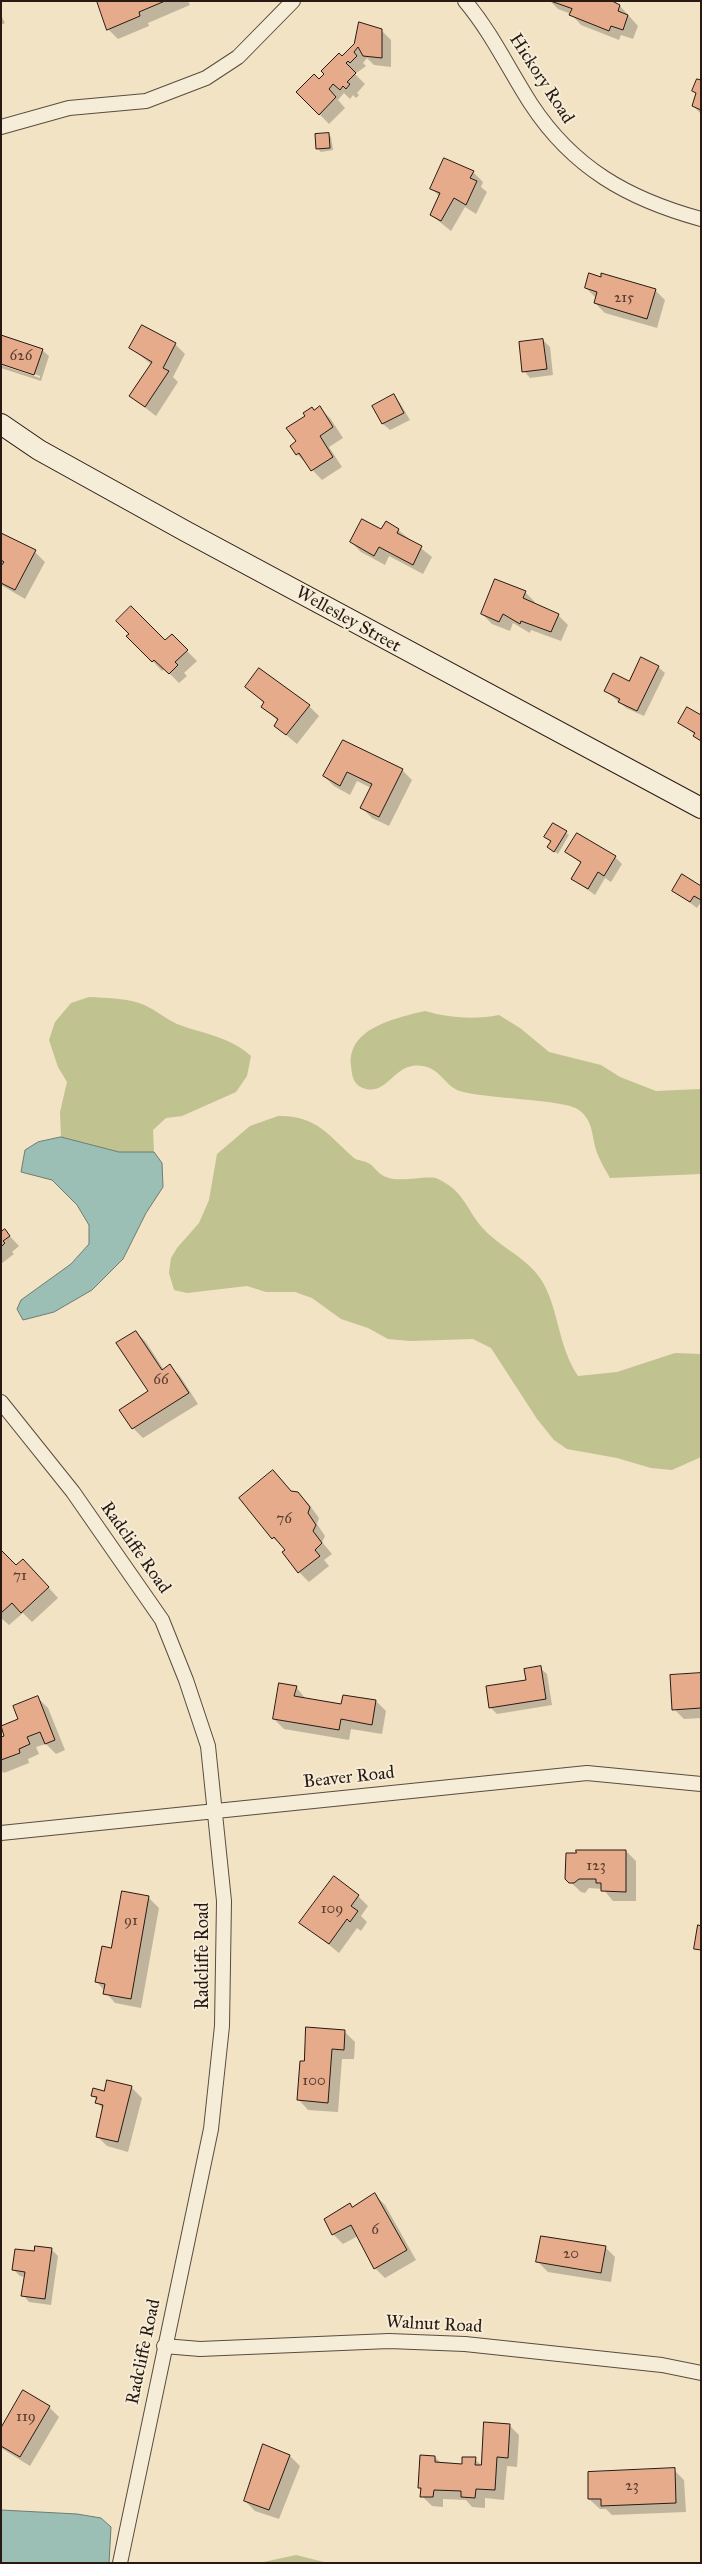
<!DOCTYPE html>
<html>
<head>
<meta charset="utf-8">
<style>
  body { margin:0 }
  #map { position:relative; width:702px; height:2564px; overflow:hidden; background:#f1e3c3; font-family:"IM FELL Great Primer",serif }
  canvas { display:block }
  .frame { position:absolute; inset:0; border:2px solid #281913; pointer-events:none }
</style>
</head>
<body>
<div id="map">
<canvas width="702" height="2564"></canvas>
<div class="frame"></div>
</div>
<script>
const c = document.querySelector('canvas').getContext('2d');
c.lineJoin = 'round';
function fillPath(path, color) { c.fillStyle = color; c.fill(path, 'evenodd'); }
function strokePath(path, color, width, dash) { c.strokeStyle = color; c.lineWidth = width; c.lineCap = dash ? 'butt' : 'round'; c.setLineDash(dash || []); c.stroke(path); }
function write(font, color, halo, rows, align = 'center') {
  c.font = font + ' "IM FELL Great Primer",serif'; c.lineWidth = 4; c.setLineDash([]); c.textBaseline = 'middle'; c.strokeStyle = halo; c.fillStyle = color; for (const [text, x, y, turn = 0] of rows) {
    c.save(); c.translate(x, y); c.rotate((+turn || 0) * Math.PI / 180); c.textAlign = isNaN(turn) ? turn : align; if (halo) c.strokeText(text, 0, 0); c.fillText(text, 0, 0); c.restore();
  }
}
fillPath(new Path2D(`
  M89,997C105,998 123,998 139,1003C152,1007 164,1018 177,1024C203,1034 229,1036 251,1056L247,1076L236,1092L182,1116L166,1118L153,1130L154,1152H119L61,1137L60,1112L67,1082L58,1067L49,1040L55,1022L71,1003Z
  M425,1011C449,1018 475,1020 499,1015L520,1028L549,1052L601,1065L620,1077L656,1091L701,1089V1174L610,1178C606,1171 601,1163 598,1155C591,1139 595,1122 579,1110C565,1099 485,1099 460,1091C443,1086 439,1062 412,1066C392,1069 383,1100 359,1086C352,1081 352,1073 351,1066C347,1028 396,1018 425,1011Z
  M278,1116C316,1115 328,1135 354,1158C358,1161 363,1160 368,1163C373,1165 377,1172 382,1175C397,1185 427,1174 438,1179C463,1191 465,1206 480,1225C497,1246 525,1256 540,1278C559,1306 557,1345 578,1376L617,1372L675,1353L701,1354V1457L672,1470L651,1468L617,1458L567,1449L554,1440L537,1419L491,1348L473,1339L410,1341L388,1339L368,1328L341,1319L312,1298L295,1292H266L247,1286L187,1293L174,1290L169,1273L171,1258L177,1248L199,1223L209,1200L217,1154L250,1126Z
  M296,2555L328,2563H259Z`), '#c0c28f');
const water = new Path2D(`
  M61,1137L119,1152H154L162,1163L163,1187L146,1213L123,1259L92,1290L54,1312L23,1320L17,1309L21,1300L71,1264L89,1244V1225L77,1205L52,1180L21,1172L25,1150L38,1142Z
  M1,2510L77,2514L101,2518L111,2527L109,2563H1Z`);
fillPath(water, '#9bbeb5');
strokePath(water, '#6d7c74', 1);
fillPath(new Path2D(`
  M98,1H188L190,5L148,23L149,26L118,39L108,29Z
  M550,1H612L620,6L638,26L633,39L621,35L619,40L581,25L571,14L558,9Z
  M1,15L5,23L1,25Z
  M381,30L391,40V67L374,65L367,58L363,63L366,66L355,74L365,84L357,93L359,95L356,98L353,95L350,99L344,93L338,100L345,108L329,124L298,92L319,80L342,57Z
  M701,82V114L693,106L697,94L694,91Z
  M328,134L331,137L333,150L321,152L318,149Z
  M473,172L483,182L481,187L487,192L476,214L465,207L451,231L431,215L440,197L432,189Z
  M586,288L655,290L665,300L657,328L605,313L595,303L596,298Z
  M543,340L550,347L553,375L530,378L524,371Z
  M175,344L185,354L173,377L178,382L156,416L130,396L152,365L131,348Z
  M42,350L49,356L41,381L1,368V365L40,378V376L1,363Z
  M394,396L400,403L410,420L390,430L383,424L374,406Z
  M320,408L330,418L343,438L329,447L342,467L322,480L297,454L298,442L307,416Z
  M398,530L432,557L423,574L389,556L385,565L361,552L351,542L382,531Z
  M1,534L35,552L45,562L25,599L1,585L3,565L1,564Z
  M525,592L535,602L534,605L558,615L568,625L561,641L531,630L530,633L513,623L510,631L492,624L482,614Z
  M128,636L166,642L172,636L197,661L184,673L187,676L179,683L165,669L162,671Z
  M658,667L665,673L644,716L626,708L606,691L630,683Z
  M246,687L309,706L319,716L297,744L275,726L278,721L263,707L265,704Z
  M701,716V742L695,735L679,722Z
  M343,742L402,770L412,780L389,826L372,818L362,808L371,788L357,781L350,795L334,786L324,776Z
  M553,824L569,835L558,854L548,847L552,842L549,840Z
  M577,835L615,857L622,864L611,882L605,878L595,895L573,879L582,864L566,852Z
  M701,887V902L697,908L674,891Z
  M5,1231L19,1246L12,1252L14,1254L1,1264V1234Z
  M136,1332L146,1342L164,1370L170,1366L180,1376L198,1404L143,1438L133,1428L150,1391Z
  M273,1471L292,1493H297L308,1503L319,1518L317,1524L325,1536L322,1542L332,1554L324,1560L329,1566L309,1582L299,1572L287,1550L273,1538Z
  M1,1551L16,1567L33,1570L58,1598L32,1622L23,1613L9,1625L1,1618Z
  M540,1668L547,1674L552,1705L497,1714L490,1707L527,1682Z
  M701,1674V1718L684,1719L674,1709Z
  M296,1687L306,1699L342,1705L376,1701L386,1711L382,1734L351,1729L349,1740L284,1729L274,1719Z
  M38,1698L48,1708L65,1750L56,1754L46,1744L36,1747L39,1754L28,1759L29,1763L4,1773L1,1770V1739L5,1737Z
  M626,1851L636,1861V1901H613L603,1889L589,1888L585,1893L581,1892L566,1878Z
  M123,1893L149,1898L159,1908L141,2008L115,2003L97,1982L112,1949Z
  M358,1896L368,1906L361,1916L367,1922L361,1931L357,1928L339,1953L301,1922Z
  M345,2032L355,2042L354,2059H342L338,2112L308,2110L298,2099L305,2063Z
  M108,2082L132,2088L142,2098L128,2152L107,2146L97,2136L103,2110L93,2095L105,2092Z
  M375,2195L385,2205L416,2260L385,2278L375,2268L358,2236L343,2244L333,2234L353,2208Z
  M605,2247L615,2257L611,2282L548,2272L538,2262Z
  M51,2249L58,2256L51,2305L29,2302L23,2295L25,2277L20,2276L14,2270L35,2253Z
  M49,2407L59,2417L30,2466L1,2448V2430Z
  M509,2425L519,2435L517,2467L507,2466L504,2500L485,2498V2508L472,2507L466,2500L443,2499V2507L432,2506L422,2496V2491L419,2488L435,2457L442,2464L463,2465L475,2459L482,2466Z
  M290,2456L300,2466L279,2519L255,2511L245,2501Z
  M674,2470L684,2480L686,2512L612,2515L606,2509H600L589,2499Z`), '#0003');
const building = new Path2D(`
  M97,1H165L139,12L140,16L107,30Z
  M551,1H612L620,5L618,11L628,15L623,30L611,26L609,31L569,15L572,9Z
  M359,22L382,29V58L363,56L358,47L354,52L357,56L350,63L348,61L346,63L356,73L347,82L350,84L346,89L343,86L340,90L333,84L329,89L336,97L319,115L296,92L314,74L319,79L324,74L321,71L339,53L342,56L354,44Z
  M697,79L701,80V110L692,106L696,93L692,91Z
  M329,133L330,148L316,149L315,134Z
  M444,158L474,171L470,178L477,181L466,205L454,198L441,221L430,215L440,193L430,189Z
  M589,273L601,277V273L656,289L647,319L594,303L597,292L585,288Z
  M142,325L176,343L163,368L169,371L145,407L129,396L152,362L129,348Z
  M1,335L43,349L34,375L1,364Z
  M543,339L547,369L522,372L519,342Z
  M394,394L404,413L382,424L372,406Z
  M320,406L333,427L320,436L333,457L311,471L299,453L296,455L290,446L296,441L286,428L305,416L303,413L312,407L314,410Z
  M362,519L381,529L386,521L399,529L397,533L422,546L413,565L379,547L374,556L350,542Z
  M1,533L36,550L15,590L1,583V566L4,562L1,560Z
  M495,579L526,591L523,598L559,614L551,632L521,621L520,624L503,614L499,622L481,614Z
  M131,606L165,640L172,634L188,650L175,662L178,665L169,674L154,660L152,662L126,636L129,634L116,621Z
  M641,657L659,666L637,711L618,702L620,699L604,691L613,673L629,681Z
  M259,668L310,705L286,735L274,726L278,719L261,707L264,702L245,687Z
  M687,707L701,715V741L693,736L695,733L678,723Z
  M343,740L403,769L379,817L360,808L372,784L347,772L340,786L323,776Z
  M553,823L567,831L554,852L547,847L551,841L544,837Z
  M577,833L616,856L604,876L598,872L588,889L571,879L581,862L565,852Z
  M682,874L701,886V900L694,896L690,902L672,891Z
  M5,1229L10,1236L3,1241L5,1243L1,1247V1232Z
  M136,1331L162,1370L170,1364L189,1393L132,1429L119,1410L148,1391L116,1343Z
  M273,1470L291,1491L298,1492L310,1507L308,1513L316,1525L313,1531L322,1543L315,1550L320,1556L298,1573L282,1552L285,1550L274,1537L272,1539L239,1498Z
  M1,1550L16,1565L23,1559L49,1587L21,1613L12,1603L1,1613Z
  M541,1666L546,1699L489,1708L486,1686L526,1680L524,1669Z
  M701,1673V1708L672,1710L670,1675Z
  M279,1683L297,1686L294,1696L341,1704L343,1695L376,1700L372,1725L341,1719L339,1730L273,1719Z
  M38,1696L55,1740L45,1744L40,1732L27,1737L30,1744L19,1749L20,1753L1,1760V1737L4,1736L1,1726L18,1719L13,1706Z
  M576,1850H626V1892L601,1891V1883H596V1879H579L574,1883H569L565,1879L566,1853H576Z
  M334,1876L359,1895L351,1906L358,1911L350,1922L347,1919L329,1944L299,1923Z
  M122,1891L149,1896L131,1999L103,1994L105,1984L95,1982L102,1946L111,1948Z
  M698,1925L701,1926V1950L694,1949Z
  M306,2027L345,2030L344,2050L332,2049L328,2103L297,2100L300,2061H304Z
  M107,2080L132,2086L118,2142L96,2137L103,2105L95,2103L97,2097L91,2096L93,2088L104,2091Z
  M375,2193L407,2250L374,2269L351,2225L332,2235L324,2219L350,2203L352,2207Z
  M541,2236L606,2246L601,2273L536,2262Z
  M35,2246L52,2248L45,2299L21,2296L25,2272L12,2270L15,2249L34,2251Z
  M23,2390L50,2406L20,2457L1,2446V2428Z
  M484,2422L510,2424L508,2458L497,2457L495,2490L476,2489L475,2498L461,2497V2491L434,2490L433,2497H420L421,2488H418L420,2455L435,2456V2462L462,2464V2457H476L475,2465H481Z
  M263,2444L290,2455L269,2510L244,2501Z
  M675,2468L676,2503L601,2506V2499H588V2472Z`);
fillPath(building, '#e5ab8a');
strokePath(building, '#281913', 1);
const street = new Path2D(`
  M465,1C492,33 509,70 531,104C573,168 628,199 701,219
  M1,127L69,108L146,101L206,78L238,57L293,1
  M1,1402L73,1492L162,1620L186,1680L208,1746L224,1901L222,2026L211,2129L120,2563
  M1,1833L587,1773L701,1784
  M164,2346L200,2349L389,2341L465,2344L662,2365L701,2373`);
const secondary = new Path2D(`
  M1,424L39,450L187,532L701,808`);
strokePath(street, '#5a4c3f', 16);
strokePath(secondary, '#281913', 22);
strokePath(street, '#f6edd8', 14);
strokePath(secondary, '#f6edd8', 20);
write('15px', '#573e31', null, [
  ["215",624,298],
  ["626",21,356],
  ["66",161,1380],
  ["76",284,1519],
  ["71",20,1576],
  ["123",596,1866],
  ["109",332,1909],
  ["91",131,1921],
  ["100",314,2081],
  ["6",375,2230],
  ["20",571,2254],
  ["119",26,2417],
  ["23",632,2486]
]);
write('18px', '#281913', '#f6edd8', [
  ["Hickory Road",541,79,57],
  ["Wellesley Street",348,620,29],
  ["Radcliffe Road",135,1548,55],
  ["Beaver Road",349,1778,-6],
  ["Radcliffe Road",204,1956,-90],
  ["Walnut Road",434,2325,3],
  ["Radcliffe Road",144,2352,-78]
]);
</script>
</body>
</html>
